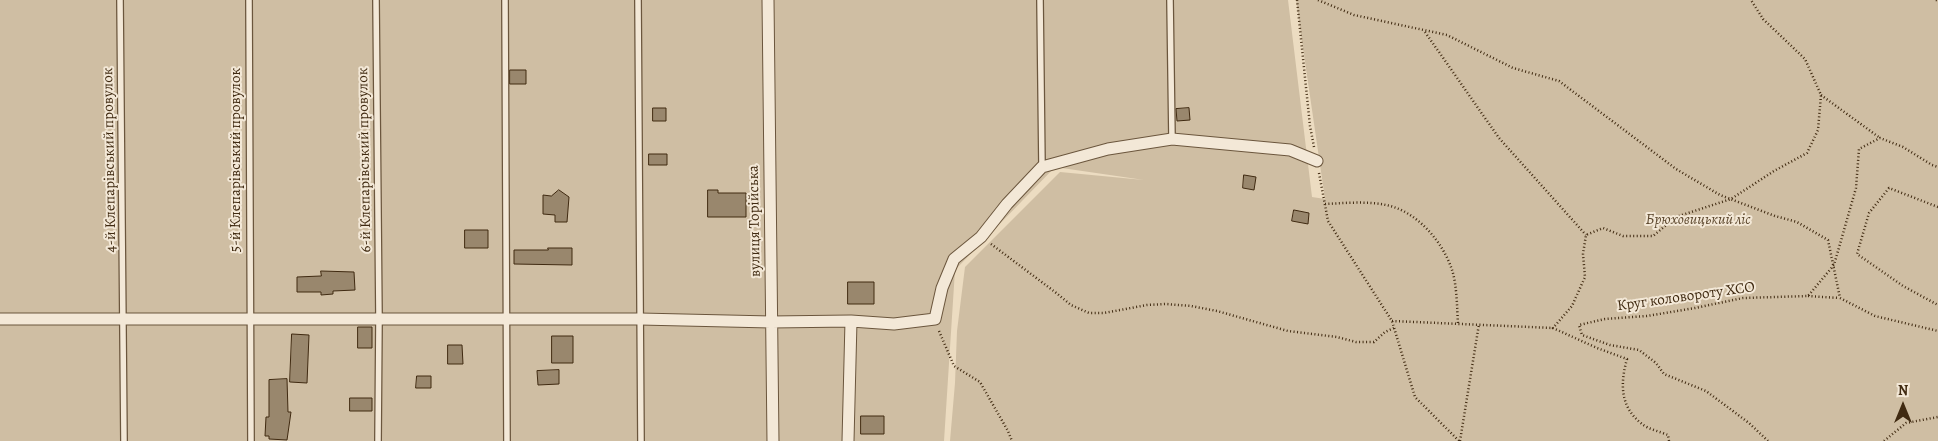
<!DOCTYPE html>
<html>
<head>
<meta charset="utf-8">
<style>
  body { margin:0 }
  #map { position:relative; width:1938px; height:441px; overflow:hidden; background:#ecdcc1; font-family:Alegreya,serif }
  canvas { display:block }
  .north { position:absolute; left:1878px; top:381px; width:50px; height:50px; -webkit-text-stroke:4px #f3e8d7; paint-order:stroke; rotate:0deg; font-size:14px; font-weight:700; line-height:20px; text-align:center; color:#402a11 }
  .north::after { content:''; display:block; margin:auto; width:18px; height:22px; background:#402a11; clip-path:polygon(50% 0,100% 100%,50% 72%,0 100%) }
</style>
</head>
<body>
<div id="map">
<canvas width="1938" height="441"></canvas>
<div class="north">N</div>
</div>
<script>
const c = document.querySelector('canvas').getContext('2d');
c.lineJoin = 'round';
function fillPath(path, color) { c.fillStyle = color; c.fill(path, 'evenodd'); }
function strokePath(path, color, width, dash) { c.strokeStyle = color; c.lineWidth = width; c.lineCap = dash ? 'butt' : 'round'; c.setLineDash(dash || []); c.stroke(path); }
function write(font, color, halo, rows, align = 'center') {
  c.font = font + ' Alegreya,serif'; c.lineWidth = 4; c.setLineDash([]); c.textBaseline = 'middle'; c.strokeStyle = halo; c.fillStyle = color; for (const [text, x, y, turn = 0] of rows) {
    c.save(); c.translate(x, y); c.rotate((+turn || 0) * Math.PI / 180); c.textAlign = isNaN(turn) ? turn : align; if (halo) c.strokeText(text, 0, 0); c.fillText(text, 0, 0); c.restore();
  }
}
fillPath(new Path2D(`
  M0,0H1288L1312,197L1325,199L1296,0H1938V441H950L955,383L957,331L965,267L1060,172L1144,180L1055,167L955,270L944,441H0Z`), '#cfbea3');
const building = new Path2D(`
  M510,70H526V84H510Z
  M653,108H666V121H653Z
  M1189,108L1190,120L1177,121L1176,109Z
  M649,154H667V165H649Z
  M1244,175L1256,177L1254,190L1243,188Z
  M559,190L569,197L567,222H555V215L543,214V195L551,196Z
  M708,190H718V193H746V217H708Z
  M1294,210L1309,213L1308,224L1292,221Z
  M465,230H488V248H465Z
  M548,248H572V265L514,264V250H548Z
  M321,271L354,272L355,290L333,291V294L321,295V292H297V277L321,276Z
  M848,282H874V304H848Z
  M358,327H372V348H358Z
  M292,334L309,335L307,383L290,382Z
  M552,336H573V363H552Z
  M448,345H462L463,364H448Z
  M559,370V384L538,385L537,371Z
  M417,376H431V388H416Z
  M287,379L288,412H291L287,440L269,439V436H265L266,417H269V380Z
  M350,398H372V411H350Z
  M861,416H884V434H861Z`);
fillPath(building, '#99876d');
strokePath(building, '#402a11', 1);
const service = new Path2D(`
  M120,0L124,441
  M249,0L251,441
  M376,0L379,319L378,441
  M505,0L507,441
  M638,0L641,441
  M1040,0L1042,167
  M1170,0L1172,139`);
const minor = new Path2D(`
  M768,0L773,441
  M0,319H640L771,322L851,321L894,324L935,319L942,288L954,259L981,237L1007,204L1042,167L1108,149L1172,139L1290,150L1317,161
  M848,441L851,321`);
strokePath(service, '#6b563d', 8);
strokePath(minor, '#6b563d', 13);
strokePath(new Path2D(`
  M1297,0L1310,126L1314,147
  M1318,0L1354,15L1447,35L1513,68L1559,81L1676,169L1720,195L1775,216L1797,222L1828,240L1840,298L1875,316L1938,331
  M1936,0L1938,1
  M1425,32L1499,138L1586,235
  M1821,95L1880,138
  M1319,173L1328,221L1392,321L1415,397L1459,441
  M1325,204C1345,203 1367,201 1386,205C1417,211 1443,242 1452,270C1457,285 1457,308 1458,324
  M1938,207L1889,188L1869,213L1857,254L1903,286L1938,305
  M991,244L1055,292L1071,305L1089,313H1104L1147,305L1166,304L1191,306L1217,311L1288,331L1337,337L1356,342H1374L1385,332L1394,328
  M1808,296L1839,298
  M1392,321L1553,328
  M939,331L954,366L980,382L1008,431L1012,441
  M1460,441L1479,324
  M1669,441L1668,435C1661,432 1648,429 1642,424C1620,407 1620,384 1627,359L1597,348L1553,328L1572,306L1585,277L1583,254L1586,235L1603,228L1623,236H1653L1676,217L1731,199L1774,171L1807,153L1818,130L1821,95L1805,59L1763,19L1751,0
  M1768,441L1749,423L1706,391L1664,374L1656,363L1639,350L1610,345L1582,335L1579,325L1605,319L1647,316L1695,308L1743,298L1808,296L1834,265L1856,188L1859,149L1880,138L1903,147L1932,165L1938,167
  M1884,441L1906,423L1938,417`), '#402a11', 2.5, [1, 2.5]);
strokePath(service, '#f3e8d7', 5.5);
strokePath(minor, '#f3e8d7', 11);
write('15px', '#402a11', '#f3e8d7', [
  ["4-й Клепарівський провулок",110,160,-91],
  ["5-й Клепарівський провулок",236,160,-90],
  ["6-й Клепарівський провулок",365,160,-91],
  ["вулиця Торійська",755,221,-91],
  ["Круг коловороту ХСО",1686,297,-8]
]);
write('italic 15px', '#5d482e', '#f3e8d7', [
  ["Брюховицький ліс",1698,220]
]);
</script>
</body>
</html>
